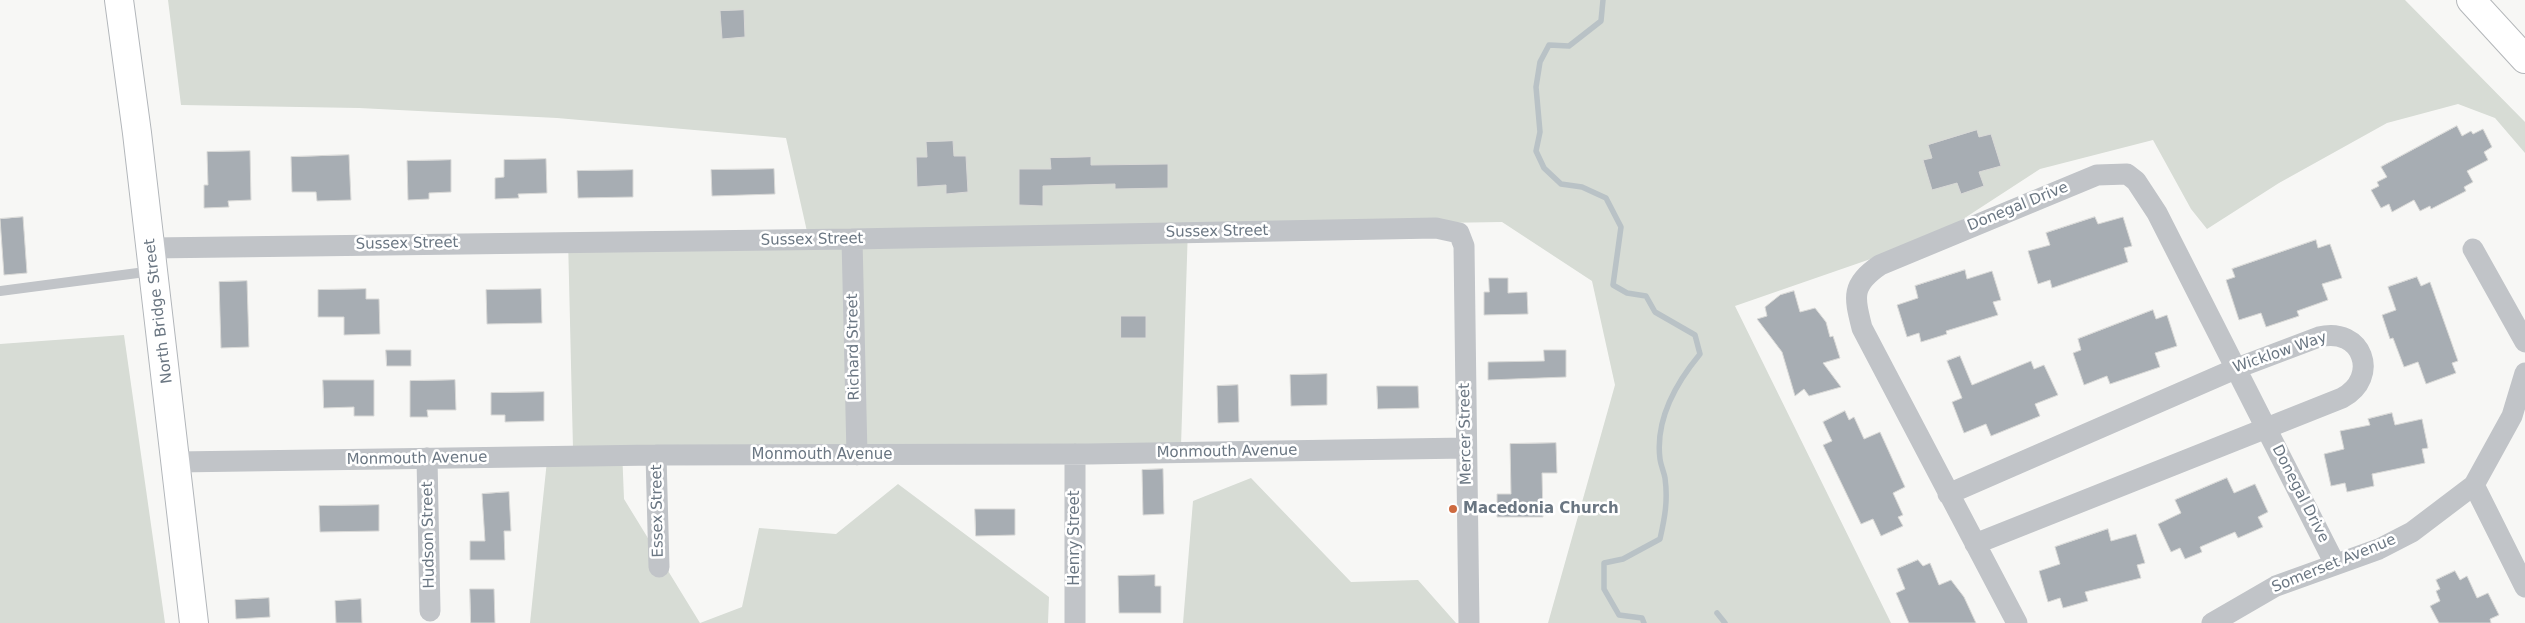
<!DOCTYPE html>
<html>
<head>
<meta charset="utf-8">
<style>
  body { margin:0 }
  canvas { display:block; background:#f7f7f5 }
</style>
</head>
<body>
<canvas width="2525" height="623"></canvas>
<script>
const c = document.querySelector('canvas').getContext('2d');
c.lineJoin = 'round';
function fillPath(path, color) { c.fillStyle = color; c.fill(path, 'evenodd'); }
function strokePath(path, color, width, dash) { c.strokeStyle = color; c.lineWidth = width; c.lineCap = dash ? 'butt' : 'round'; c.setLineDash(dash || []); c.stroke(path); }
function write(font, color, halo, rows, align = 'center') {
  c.font = font + ' "DejaVu Sans",sans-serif'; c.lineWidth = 5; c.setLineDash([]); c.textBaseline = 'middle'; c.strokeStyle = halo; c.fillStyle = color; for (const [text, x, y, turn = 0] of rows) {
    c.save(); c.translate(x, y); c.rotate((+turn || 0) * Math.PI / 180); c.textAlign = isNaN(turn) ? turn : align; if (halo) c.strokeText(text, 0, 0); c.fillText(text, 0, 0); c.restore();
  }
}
fillPath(new Path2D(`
  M168,0H2405L2525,122V153L2495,118L2458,104L2387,123L2279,183L2207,229L2191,209L2153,140L2040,169L1937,236L1735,306L1891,623H1548L1615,385L1592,281L1502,222L1188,227L1181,446L622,449L624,499L700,623L742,607L759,528L836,534L898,484L1049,597L1048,623H530L548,451L573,449L568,238L808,236L786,138L557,118L359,108L181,105Z
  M124,335L165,623H0V344Z
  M1251,478L1351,582L1418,580L1456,623H1183L1193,501Z`), '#d7dcd5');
strokePath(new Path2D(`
  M1603,0L1601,21L1569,46L1549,45L1540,62L1536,87L1540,132L1536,151L1544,168L1561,184L1582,187L1606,198L1621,227L1613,285L1627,293L1646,296L1655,312L1695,335L1700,354C1676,383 1655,420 1660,459C1661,466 1664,472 1665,478C1668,500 1665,517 1660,539L1623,559L1604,563V589L1619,615L1642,618L1644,623
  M1717,613L1725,623`), '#b9c2c6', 5.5);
const building = new Path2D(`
  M744,10L745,37L722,39L720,11Z
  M2457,126L2462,136L2471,131L2473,134L2483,129L2492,147L2484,152L2488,160L2467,171L2473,182L2464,187L2466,191L2431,209L2430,206L2420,211L2414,200L2392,212L2389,204L2381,208L2371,190L2379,186L2377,182L2387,177L2381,167Z
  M1977,130L1979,137L1991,134L2001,166L1979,172L1984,186L1961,194L1957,183L1932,190L1923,160L1932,158L1928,145Z
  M953,141L954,156H966L968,192L946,194V185L917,187L916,157H927L926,142Z
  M250,151L251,200L228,201L229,207L204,208V185H208L207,152Z
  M349,155L351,200L317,201L316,192H292L291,157Z
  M1091,157V165L1168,164V188L1115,189V184L1043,186V206L1019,205V169H1051L1050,158Z
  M546,159L547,193L518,194L519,198L495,199V178L504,177V160Z
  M451,160V192L429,193V199L408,200L407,161Z
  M774,169L775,194L712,196L711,170Z
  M633,170V197L578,198L577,171Z
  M23,217L27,273L4,275L0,219Z
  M2095,217L2098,224L2123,217L2132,246L2124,248L2128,262L2052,288L2050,280L2038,284L2028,251L2050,245L2046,233Z
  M2316,240L2318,248L2330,244L2342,278L2322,284L2328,300L2297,311L2299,316L2266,327L2261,313L2239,320L2226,280L2235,277L2232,269Z
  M1965,270L1967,279L1992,271L2001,300L1993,302L1998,315L1946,331L1947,334L1921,342L1919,333L1907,337L1897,305L1918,298L1915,286Z
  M2417,277L2421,286L2430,282L2458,361L2452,363L2456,373L2426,384L2418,362L2404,367L2393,338L2390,339L2382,315L2396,310L2388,287Z
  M1489,278H1508V293L1527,292L1528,314L1484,315V292H1489Z
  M247,281L249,347L221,348L219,282Z
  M366,289V299H379L380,334L344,335V317H318V290Z
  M541,289L542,323L487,324L486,290Z
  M1794,291L1800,312L1815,308L1826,322L1830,337L1833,336L1840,358L1823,363L1841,387L1809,396L1804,389L1795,396L1782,352L1757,319L1767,316L1765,307L1780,295Z
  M2153,310L2156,319L2167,315L2177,346L2155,353L2160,367L2110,384L2107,376L2084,385L2073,353L2081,350L2078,339Z
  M1121,316H1146V338H1121Z
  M386,350H411V366H387Z
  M1544,350H1566V377L1488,380V362L1544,361Z
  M1960,356L1972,385L2031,361L2034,369L2044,365L2058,395L2035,404L2040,416L1991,436L1986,424L1964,433L1952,402L1962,398L1947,361Z
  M1327,374V405L1291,406L1290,375Z
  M323,380H374V416H354V407L324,408Z
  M455,380L456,410H427L428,417H410V381Z
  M1238,385L1239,422L1218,423L1217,386Z
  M1377,386H1418L1419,408L1378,409Z
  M544,392V421L505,422V415H491V393Z
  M1845,411L1849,420L1854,417L1864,439L1880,432L1905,487L1893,493L1903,515L1898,517L1903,526L1881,536L1873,519L1861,524L1823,445L1832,441L1823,422Z
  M2392,413L2395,425L2422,419L2428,448L2422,449L2425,463L2372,474L2374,486L2347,492L2345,483L2331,486L2324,454L2344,449L2340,431L2370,425L2368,419Z
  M1556,443L1557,473H1542L1543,517H1497V494H1511L1510,444Z
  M1163,469L1164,514L1143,515L1142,470Z
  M2227,478L2234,493L2255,484L2268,512L2258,517L2263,527L2238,538L2235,532L2200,547L2202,552L2185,559L2180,548L2171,552L2158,524L2181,513L2175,500Z
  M509,492L511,531H504L505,560H470V541H485L482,494Z
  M379,505V531L320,532L319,506Z
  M975,509H1015V535L976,536Z
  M2108,529L2111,541L2136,534L2145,563L2137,565L2141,578L2085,592L2088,601L2063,608L2060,598L2048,602L2039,571L2060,564L2055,547Z
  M1918,560L1923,566L1930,563L1939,585L1951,580L1964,597L1976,623H1909L1896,593L1905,589L1897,569Z
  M2455,571L2460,580L2467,576L2477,598L2488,593L2499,615L2490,619L2491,623H2439L2430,606L2440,601L2436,591L2440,589L2436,580Z
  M1155,575V586H1161V613H1119L1118,576Z
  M470,589H494L495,623H471Z
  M269,598L270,617L236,619L235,600Z
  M361,599L362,623H336L335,601Z`);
fillPath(building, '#a7adb3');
strokePath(building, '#d9d9d7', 1);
const secondary = new Path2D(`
  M119,0L137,133L194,623`);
const highway = new Path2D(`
  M2471,0L2525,59`);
strokePath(secondary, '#b2b6ba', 30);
strokePath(highway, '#b4b7ba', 30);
strokePath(new Path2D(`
  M0,291L153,271`), '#c1c4c8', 10);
strokePath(new Path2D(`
  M852,239L857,455
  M151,248L852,239L1436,228L1459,233L1464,246L1469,623
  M2473,249L2525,342
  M656,455L659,567
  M427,458L430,611
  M177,462L656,455L1088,454L1466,448
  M2474,485L2525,587
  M1948,494L2237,368L2319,337C2362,326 2381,377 2342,398L1975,544
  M1075,623V454
  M2017,623L1862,328C1854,296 1851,285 1880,265L2097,175L2127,174L2136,181L2157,213L2335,564
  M2212,623L2276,586L2379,549L2412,532L2474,485L2512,416L2525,373`), '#c1c4c8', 21);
strokePath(secondary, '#fff', 28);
strokePath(highway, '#fff', 28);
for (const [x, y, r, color] of [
  [1453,509,5,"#ce6a3f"]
]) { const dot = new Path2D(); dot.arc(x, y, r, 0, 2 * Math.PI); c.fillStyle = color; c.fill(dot); strokePath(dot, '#fff', 2); }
write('15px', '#6a7682', '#fff', [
  ["Donegal Drive",2018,207,-22],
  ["Sussex Street",1217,232,-1],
  ["Sussex Street",812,240,-1],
  ["Sussex Street",407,244,-1],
  ["North Bridge Street",159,311,-97],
  ["Richard Street",854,347,-91],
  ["Wicklow Way",2280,353,-19],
  ["Mercer Street",1466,434,-91],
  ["Monmouth Avenue",1227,452,-1],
  ["Monmouth Avenue",822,455],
  ["Monmouth Avenue",417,459,-1],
  ["Donegal Drive",2300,494,63],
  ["Essex Street",658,511,-91],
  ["Hudson Street",429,535,-91],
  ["Henry Street",1075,538,-90],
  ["Somerset Avenue",2334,564,-22]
]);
write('bold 15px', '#6a7682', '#fff', [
  ["Macedonia Church",1463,509]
], 'left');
</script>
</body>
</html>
